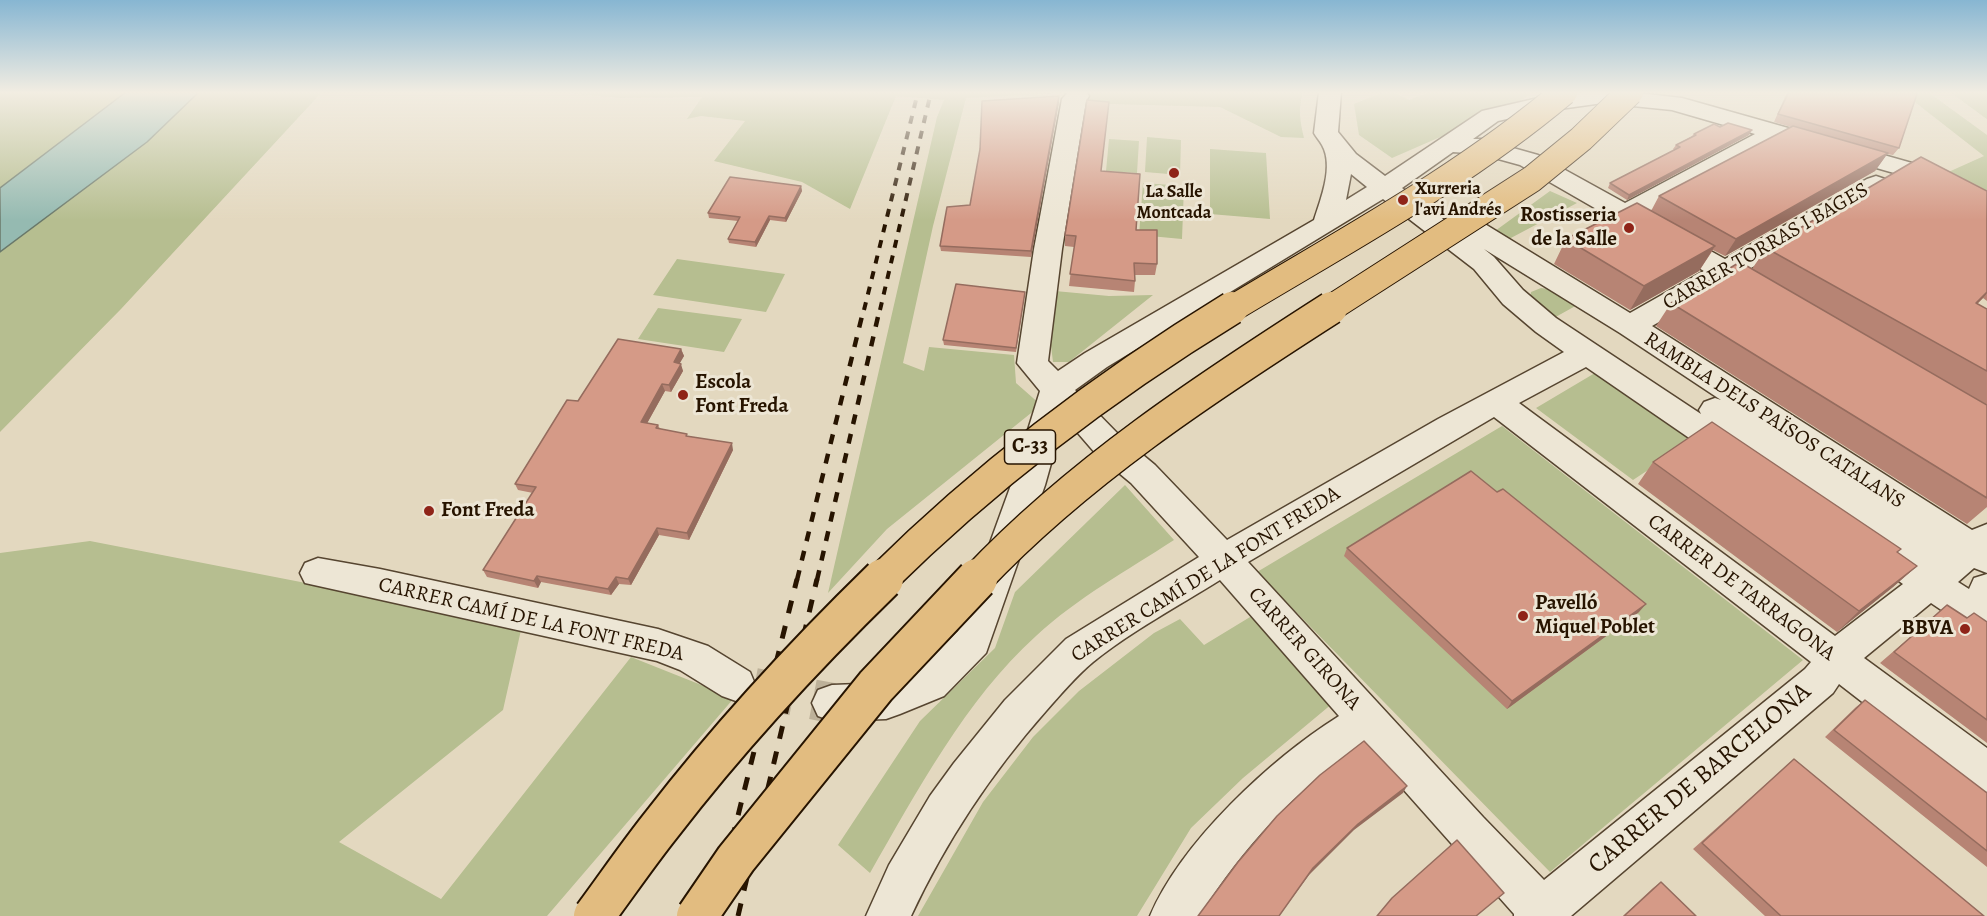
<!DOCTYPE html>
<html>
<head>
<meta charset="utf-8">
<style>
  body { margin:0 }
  canvas { display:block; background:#e3d8bf }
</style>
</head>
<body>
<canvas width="1987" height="916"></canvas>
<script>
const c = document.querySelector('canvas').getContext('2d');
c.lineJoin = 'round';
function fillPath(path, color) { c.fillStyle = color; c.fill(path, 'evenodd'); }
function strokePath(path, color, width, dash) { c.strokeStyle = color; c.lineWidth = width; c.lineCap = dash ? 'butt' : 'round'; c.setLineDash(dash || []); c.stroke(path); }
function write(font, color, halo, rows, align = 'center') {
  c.font = font + ' Alegreya,serif'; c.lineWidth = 6; c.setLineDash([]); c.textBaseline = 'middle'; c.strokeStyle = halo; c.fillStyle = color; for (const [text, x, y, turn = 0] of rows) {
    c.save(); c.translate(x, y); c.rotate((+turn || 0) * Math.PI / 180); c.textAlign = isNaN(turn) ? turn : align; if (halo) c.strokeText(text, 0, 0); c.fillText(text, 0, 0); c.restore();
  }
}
fillPath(new Path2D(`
  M0,92H126L0,188Z
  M199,92H322L121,309L0,432V252L147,142Z
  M554,92H1303C1298,108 1300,122 1304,138L1281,137L1220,107L1074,103L1087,92L966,98L933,226L903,363L924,371L929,347L1014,355L1016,383L1041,405L887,529L828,593L937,117L944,100L896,96L850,209L802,182L714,161L745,121L701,116L687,119L702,97L621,98Z
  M1383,92H1394L1409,100L1429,92H1533L1516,104L1392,158L1359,135L1354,104Z
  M1902,92H1928L1987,135V196L1944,174L1984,156Z
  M1950,92H1987V119L1984,117Z
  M1147,137L1181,140L1180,175L1145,172Z
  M1109,139L1139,141L1137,173L1106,171Z
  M1210,149L1266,153L1270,219L1210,214Z
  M1143,183L1184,186L1182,239L1139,235Z
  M1550,191L1577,203L1509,239L1495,231Z
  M677,259L785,274L766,312L653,295Z
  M1541,288L1556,290L1579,304L1552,319L1529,303L1531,292Z
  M1044,290L1109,296L1153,295L1069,362H1053Z
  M658,308L742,319L724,352L638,339Z
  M1600,370L1698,437L1633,480L1536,408Z
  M1502,426L1803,660L1550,872L1257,572Z
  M1125,485L1174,540C1128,570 1077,598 1036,636C966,699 916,793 870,873L838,845L920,721L995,648L1015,592Z
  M90,541L311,584L521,630L503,710L339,842L441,899L631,657L734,698L547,916H0V553Z
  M1255,614L1333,703L1243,778L1191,828L1137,916H918L983,802L1033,737L1079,691L1154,633L1180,619L1204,645Z`), '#b6be90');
const water = new Path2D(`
  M126,92H199L147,142L0,252V188Z`);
fillPath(water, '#95bab1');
strokePath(water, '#69786a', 1.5);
strokePath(new Path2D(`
  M754,688L832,703`), '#bdb199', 40, [40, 20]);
const minor = new Path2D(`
  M1068,92H1086L1089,96L1086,101L1062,249L1048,361L1058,371L1085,353L1314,220C1321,198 1334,166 1322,145C1320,141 1316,137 1314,133L1319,92H1341L1338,132L1356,154L1385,176L1482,111L1538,98L1584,92H1630L1682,98L1912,163L1987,201V219L1978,217L1894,173L1782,141L1775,143L1644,214L1725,259L1867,179L1876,176L1885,179L1889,184L1885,189L1746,271L1773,286L1777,293L1773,300C1754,305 1741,293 1725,284L1652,326L1972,530L1987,524V573L1974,568L1958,582L1969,589L1974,578L1987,574V637L1974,632L1931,603L1864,658L1987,748V792L1972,787L1839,684L1833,693L1571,916H1514V914L1363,744C1296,788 1242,849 1199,916H1150C1182,841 1271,759 1339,716L1220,580C1180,605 1130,632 1093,662C1076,676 1061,694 1046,711C992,772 946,841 911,916H866L889,865L930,796L954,763L1005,700L1066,639L1199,557L1131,483L1096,454L1064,417L1045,485L986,653L944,696L900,714L886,719L832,721L818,716L812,703L818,690L832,685L886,683L916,672L958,631L1011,485L1040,391L1017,363L1034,249L1062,99ZM1603,103L1672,110L1755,134L1625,203L1538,155L1481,139H1473L1498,121L1538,112ZM1453,152L1480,154L1520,165L1704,271L1630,313L1475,218L1466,216L1457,218L1453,224L1455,228L1402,188ZM1351,174L1367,187L1346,200ZM1383,199L1474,269L1503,304L1536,332L1564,352L1438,419L1227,540L1155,465L1120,436L1075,390L1107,367ZM1484,249L1620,333L1721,400L1715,398L1704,402L1699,410L1701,414L1556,318L1523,290L1494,257ZM1586,367L1727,464L1739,467L1751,464L1755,455L1754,452L1872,533L1863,536L1857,546L1863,556L1903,584L1835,636L1519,403ZM1494,417L1811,662L1805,669L1544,880L1483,817L1248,562Z
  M318,558L380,569L658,629L708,646L750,672L755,684L750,696L736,701L722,696L680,670L657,661L305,583L300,573L305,563Z`);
strokePath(minor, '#564530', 3);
fillPath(minor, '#ede6d5');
strokePath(new Path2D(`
  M864,310L918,92
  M880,310L931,92`), '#271400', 4, [8, 8]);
strokePath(new Path2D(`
  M797,580L864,308
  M817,580L880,308`), '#271400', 4.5, [10, 10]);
strokePath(new Path2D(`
  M713,916L797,579
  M738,916L817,579`), '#271400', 5, [13, 13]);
const highwayBridgeFar2 = new Path2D(`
  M1230,310C1346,240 1459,180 1564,92
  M1328,310L1532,179L1581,139L1630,92`);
const highwayBridgeFar1 = new Path2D(`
  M881,580C986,476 1106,385 1232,308
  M976,580C1078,472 1206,388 1331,308`);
const highwayBridge = new Path2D(`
  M594,916C617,885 638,854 662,824C729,737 804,656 883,579
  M697,916L736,859L876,686L977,579`);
strokePath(highwayBridgeFar2, '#271400', 28, []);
strokePath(highwayBridgeFar1, '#271400', 35, []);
strokePath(highwayBridge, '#271400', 44, []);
strokePath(highwayBridgeFar2, '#e2bc80', 26);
strokePath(highwayBridgeFar1, '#e2bc80', 32);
strokePath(highwayBridge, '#e2bc80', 40);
fillPath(new Path2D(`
  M1787,92H1913L1899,148L1893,155L1887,154L1875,171L1725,256L1713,250L1699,271L1630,310L1554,264L1566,239L1651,211L1659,196L1791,127L1774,122Z
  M1059,102L1031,257L941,251L940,246L970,205L980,149Z
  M1720,127L1749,135L1627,200L1608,188L1610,183L1674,150L1673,149L1676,145L1692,136L1694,134Z
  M1101,171L1157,264L1155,275H1135V281L1134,292L1069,286L1074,247L1065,246V235Z
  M801,186L802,191L786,222L770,220L756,247L729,243L728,239L738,221L709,218L708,213Z
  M1987,191V301L1983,298L1977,304L1987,309V507L1967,524L1656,326L1671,303L1752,269L1766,248Z
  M1025,292L1016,352L944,345L943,340Z
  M681,349L684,356L679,363L683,371L671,392L665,391L647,423L658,425L660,429L733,450L689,540L659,535L631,585L619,584L611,595L541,582L538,588L487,577L483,570L533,493L518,490L515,484L578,401Z
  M1653,462L1897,553L1917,566L1893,587L1837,632L1638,484Z
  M1347,548L1639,612L1507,709L1344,556Z
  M1947,605L1967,618L1987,622V743L1880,663Z
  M1865,700L1987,793V867L1825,737L1856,707Z
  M1794,759L1984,916H1765L1693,849Z
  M1661,882L1696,916H1623L1653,888Z`), '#b78474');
fillPath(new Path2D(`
  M1059,96V102L1031,257V251Z
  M1752,130L1749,135L1627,200L1629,195Z
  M1888,153L1875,171L1725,256L1736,239Z
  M801,186L802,191L786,222L785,218Z
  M769,216L770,220L756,247L755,242Z
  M1715,246L1699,271L1630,310L1644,286Z
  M1987,292V293L1983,298L1955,326Z
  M681,349L684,356L676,370L674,362Z
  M681,364L683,371L671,392L669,385Z
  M662,384L665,391L644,429L641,422Z
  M732,443L733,450L689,540L687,533Z
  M657,528L659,535L631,585L628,579Z
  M1917,566L1893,587L1837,632L1859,611Z
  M537,576L541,582L538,588L534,581Z
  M616,577L619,584L611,595L608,589Z
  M1646,604L1639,612L1507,709L1512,701Z
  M1407,786L1403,793L1354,830L1309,875L1279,916L1313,868L1358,824Z`), '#956c5e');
const building = new Path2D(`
  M1789,92H1913L1917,94L1899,148L1778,114Z
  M1059,96L1031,251L940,246L947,207L970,205L980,149L982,101Z
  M1087,100L1109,102L1101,171L1140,174L1136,230H1157V264L1134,263L1135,281L1070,274L1076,236L1065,235Z
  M1728,123L1752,130L1629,195L1610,183L1680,147L1676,145L1696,135L1694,134L1714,124L1720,127Z
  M1793,126L1888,153L1736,239L1659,196Z
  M1921,157L1987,191V292L1976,303L1987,309V371L1766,248Z
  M730,177L801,186L785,218L769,216L755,242L728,239L740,217L708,213Z
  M1637,203L1715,246L1644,286L1566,239Z
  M1740,262L1987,405V498L1671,303Z
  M956,284L1025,292L1016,348L943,340Z
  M618,339L681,349L674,362L681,364L669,385L662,384L641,422L658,425L656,428L687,434L686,436L732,443L687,533L657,528L628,579L616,577L608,589L537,576L534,581L483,570L536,487L515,484L567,400L578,401Z
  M1712,422L1901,549L1897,552L1917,566L1859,611L1653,462Z
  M1471,471L1497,492L1503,489L1646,604L1512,701L1347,548Z
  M1947,605L1967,618L1974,613L1987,622V720L1894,652Z
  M1865,700L1987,793V851L1834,730Z
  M1364,741L1407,786L1358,824L1313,868L1279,916H1198L1238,862L1277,816L1320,775Z
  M1794,759L1984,916H1781L1702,843Z
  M1457,840L1504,893L1476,916H1377L1392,898Z
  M1661,882L1696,916H1624Z`);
fillPath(building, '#d59a87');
strokePath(building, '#956c5e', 1.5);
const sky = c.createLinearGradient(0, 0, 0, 220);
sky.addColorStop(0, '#87b6d2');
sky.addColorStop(0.42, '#f2ede2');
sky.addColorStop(1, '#f2ede200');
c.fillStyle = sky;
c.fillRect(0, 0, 1987, 220);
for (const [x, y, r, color] of [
  [1174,173,6,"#8f2418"],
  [1403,200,6,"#8f2418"],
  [1629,228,6,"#8f2418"],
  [683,395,6,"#8f2418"],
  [429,511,6,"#8f2418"],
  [1523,616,6,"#8f2418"],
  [1965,629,6,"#8f2418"]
]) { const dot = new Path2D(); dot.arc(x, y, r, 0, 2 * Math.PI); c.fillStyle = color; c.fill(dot); strokePath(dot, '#ede6d5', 2); }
write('bold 18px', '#271400', '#ede6d5', [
  ["Xurreria",1415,190],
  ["l'avi Andrés",1415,211],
  ["La Salle",1174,193,"center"],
  ["Montcada",1174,214,"center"]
], 'left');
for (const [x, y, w] of [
  [1030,447,51]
]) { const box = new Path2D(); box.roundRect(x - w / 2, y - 17, w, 34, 4.5); c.fillStyle = '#ede6d5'; c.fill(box); strokePath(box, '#271400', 1.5); }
write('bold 20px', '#271400', null, [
  ["C-33",1030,447]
]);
write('bold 21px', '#271400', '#ede6d5', [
  ["Rostisseria",1617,216,"right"],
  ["de la Salle",1617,240,"right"],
  ["Escola",695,383],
  ["Font Freda",695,407],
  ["Font Freda",441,511],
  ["Pavelló",1535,604],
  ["Miquel Poblet",1535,628],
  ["BBVA",1953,629,"right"]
], 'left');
write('21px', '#271400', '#ede6d5', [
  ["CARRER TORRAS I BAGES",1766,247,-30],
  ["RAMBLA DELS PAÏSOS CATALANS",1774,421,33],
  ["CARRER CAMÍ DE LA FONT FREDA",1206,575,-32],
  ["CARRER DE TARRAGONA",1741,588,37],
  ["CARRER CAMÍ DE LA FONT FREDA",531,620,13],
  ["CARRER GIRONA",1304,649,48]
]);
write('26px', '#271400', '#ede6d5', [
  ["CARRER DE BARCELONA",1700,779,-40]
]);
</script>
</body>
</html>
